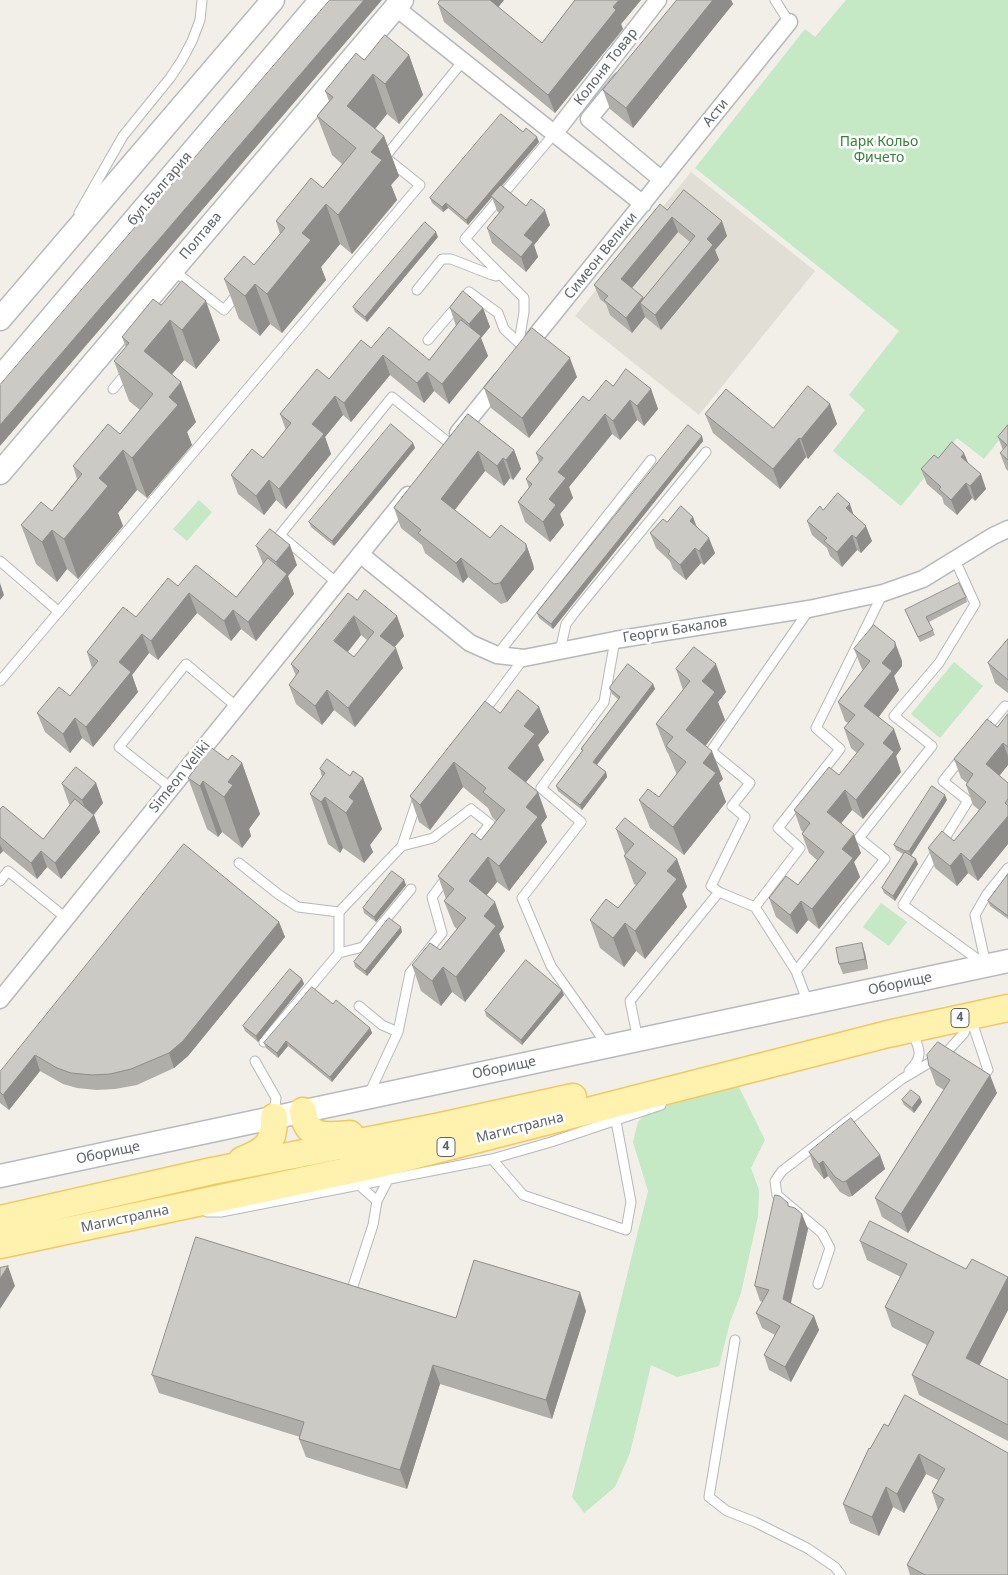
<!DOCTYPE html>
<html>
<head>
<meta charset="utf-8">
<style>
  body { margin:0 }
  canvas { display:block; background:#f1efe8 }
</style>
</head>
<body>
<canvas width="1008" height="1575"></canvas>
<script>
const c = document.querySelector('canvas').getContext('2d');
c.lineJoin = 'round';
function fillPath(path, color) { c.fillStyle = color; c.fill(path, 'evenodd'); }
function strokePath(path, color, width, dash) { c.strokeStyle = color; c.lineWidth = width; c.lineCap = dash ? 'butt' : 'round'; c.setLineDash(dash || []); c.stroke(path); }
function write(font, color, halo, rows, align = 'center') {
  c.font = font + ' "Noto Sans",sans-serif'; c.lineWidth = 5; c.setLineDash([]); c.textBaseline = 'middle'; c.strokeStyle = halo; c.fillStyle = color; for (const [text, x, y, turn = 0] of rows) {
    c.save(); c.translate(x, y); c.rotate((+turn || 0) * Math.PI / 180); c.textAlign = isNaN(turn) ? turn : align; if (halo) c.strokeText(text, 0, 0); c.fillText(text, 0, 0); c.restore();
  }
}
fillPath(new Path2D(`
  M691,172L815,271L699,415L575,316Z`), '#e1ded6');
fillPath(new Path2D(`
  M846,0H1008V429L984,459L957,438L901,506L833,451L865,410L849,395L899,331L695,168L805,29L815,37Z
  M199,500L212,512L187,541L173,529Z
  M954,662L983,686L940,738L911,714Z
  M881,903L907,922L889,946L863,927Z
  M737,1083L765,1140L751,1168L759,1190L758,1216L741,1293L730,1322L719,1366L677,1377L651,1365L630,1453L615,1487L584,1513L572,1497L648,1191L633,1142L638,1122L650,1109Z`), '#c5e8c5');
const lane = new Path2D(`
  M775,0L789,22
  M79,213L123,136L170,78L182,60L192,41L200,20L202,0
  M173,270L224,310L240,291
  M417,290L442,259H451L492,275L496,276L500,274
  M428,340L469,292L498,313L504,329L521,345
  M519,342L524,312V298L465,239L554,134
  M113,389L128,371
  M0,561L59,612
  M337,583L280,535L392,397L449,443
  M560,651L566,624L575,612L706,452
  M497,655L651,460
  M0,681L420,185L385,157L463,61
  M482,714L524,658
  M984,731L1005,706
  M963,756L943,781L968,801L903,905L984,964
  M171,788L119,747L186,664L237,707
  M402,846L433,838L471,809L490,824L471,848
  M239,863L278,894L298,907L339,912L402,846L418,798
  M0,881L8,871L66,918
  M719,892L755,907
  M339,953L363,947L411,889
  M986,965L975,915L987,894L1008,868
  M796,971L755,907L800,848L778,828L840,749L816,728L883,593
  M808,1003L796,971L885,859L859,838L932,746L894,716L939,663L975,604L955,560
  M359,1006L382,1025L398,1032
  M971,1019L988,1070L982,1078
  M638,1040L630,1001L719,892L711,886L745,817L732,806L750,783L711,751L809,610
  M264,1042L339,953V912
  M607,1045L551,966L522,898L581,822L541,788L604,702L615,640
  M255,1061L276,1098L274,1115
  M909,1071C924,1056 920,1050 912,1032
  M369,1094L398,1032L410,973L442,933L432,897L447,877
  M492,1159L523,1195L626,1230L631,1202L616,1121
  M358,1184L377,1201
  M207,1212H221L492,1159L551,1142L661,1105
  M818,1284L830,1248L822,1233L777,1195L775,1181L782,1171L902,1079L946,1053L964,1033L968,1021
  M352,1289L373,1225L377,1201L389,1178
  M735,1340L709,1497L727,1511L755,1522L807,1548L835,1567L841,1575`);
const street = new Path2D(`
  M395,7L643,204
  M620,81L589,119L662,180
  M554,134L658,0
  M525,349L789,22
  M458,433L501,380
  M360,554L470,643L497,655L524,658L615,640L809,609L883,593L923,579L993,536L1008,529
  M0,1000L408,495`);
const secondary = new Path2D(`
  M0,319L273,0
  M0,378L321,0
  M0,473L402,0
  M0,1176L1008,961`);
const primary = new Path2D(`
  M303,1111C306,1140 327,1136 350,1134
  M242,1160C265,1151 275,1144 274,1117
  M0,1219L212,1171L436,1127L573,1097
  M0,1245L385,1163L888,1034L1008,1008`);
strokePath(lane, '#b5b8bc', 11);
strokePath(street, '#b5b8bc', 19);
strokePath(secondary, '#b6babf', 25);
strokePath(primary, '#f2c960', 29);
strokePath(lane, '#fff', 9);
strokePath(street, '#fff', 16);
strokePath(secondary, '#fff', 22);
strokePath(primary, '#fff2af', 26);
fillPath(new Path2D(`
  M504,0L498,7L542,43L575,0H641L621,24L623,29L555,113L444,22L438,4Z
  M677,0H731L733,4L633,128L610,109L603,90Z
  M409,55L423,95L399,124L387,114L375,129L384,136L399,176L391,185L397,200L352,254L340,244L321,267L326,280L282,333L270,324L260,336L239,319L224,279L254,265L280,234L276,221L323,188L342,164L332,155L317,116L329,101L325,91L364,60Z
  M523,132L539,142L502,186L550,225L534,245L538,257L526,272L492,243L487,228L499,213L497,211L492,197L468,225L448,208L443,212L432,203L430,198Z
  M667,210L727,236L715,250L719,260L661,330L645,317L632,333L610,315L606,304L600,299L594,285ZM678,232L690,242L644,298L632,288Z
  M438,237L367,322L355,312L353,307Z
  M161,305L220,340L196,369L184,360L172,374L196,422L187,432L192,445L147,498L137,490L118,513L123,526L78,579L67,569L57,582L36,564L21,525L52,511L77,479L73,466L120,434L140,410L129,401L114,361L126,347L122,337Z
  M450,308H483L490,327L481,338L488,356L449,404L434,391L424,403L390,375L351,422L343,415L325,437L331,454L286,509L276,500L264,515L238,494L231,475L263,458L286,430L280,414L371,348L429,360L456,326Z
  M577,377L529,438L491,408L484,388Z
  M613,386L651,389L658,409L644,426L637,420L620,440L612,434L569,487L573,498L560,514L564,525L550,542L525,522L518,502L529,488L526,479L539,462L536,453L589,401Z
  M830,404L837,424L808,459L806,457L780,489L713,433L705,414L773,428Z
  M468,414L514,450L521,469L513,480L510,478L504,486L485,471L455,510L490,538L526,544L533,564L534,569L507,602L501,604L468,577L463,583L425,553L422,545L401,528L394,508Z
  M1008,425V471L1006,469L1000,453L1003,450L998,437Z
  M702,436L703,441L553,629L539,618L537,613Z
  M413,443L415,448L334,546L311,527L309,522Z
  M938,458L968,463L986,489L975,501L972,498L957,515L944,504L942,497L927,484L921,469Z
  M823,510L854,515L872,541L861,553L857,550L842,567L830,556L827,548L812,535L807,521Z
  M693,517L697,527L715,553L704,565L701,563L686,580L673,569L670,561L656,548L650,533L667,522Z
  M256,546L297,565L288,576L294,594L256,641L241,629L231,641L197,613L158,660L149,653L132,675L138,692L93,747L82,738L70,753L45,732L37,713L70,696L92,668L87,652L178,586L236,597L263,564Z
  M966,597L967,602L929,622L935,635L920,642L905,610Z
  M357,600L397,616L404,636L394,647L403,668L355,727L334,710L322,725L296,704L289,685L296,676L291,664ZM361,635L367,640L354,657L348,652Z
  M1008,639V693L995,683L988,663Z
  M854,649L902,661V666L894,676L899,690L878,717L901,749L896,756L901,772L863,819L852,810L841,823L861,853L854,862L860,877L819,929L808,920L797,934L776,917L769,898L798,885L817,860L809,853L802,834L803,832L801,830L794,810L839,775L857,753L851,748L844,728L848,723L845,721L838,702L863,670L862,669Z
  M676,669L726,692L718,702L725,720L706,745L723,779L719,783L726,802L684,855L650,828L639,800L659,797L677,775L668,753L667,752L656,724L683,690Z
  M653,684L655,689L597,765L606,772L607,777L582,810L558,791L556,786L582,751L581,749L619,700L612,694L610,689Z
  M539,707L549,732L538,745L544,760L526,782L547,817L541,825L547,842L509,891L497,882L486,895L504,927L499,934L505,951L465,1002L452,992L441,1006L421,991L412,965L440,950L457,929L454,926L444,901L446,899L438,876L481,840L496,821L492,817L488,808L463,787L430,830L419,822L410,796L500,713Z
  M1008,714V765L999,775L1008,783V844L978,881L968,873L957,886L935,868L928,848L954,841L979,810L973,805L966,785L967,783L961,778L954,759L997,727Z
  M198,753L242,763L260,814L249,829L251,836L242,848L222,832L218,837L207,829L188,778L201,761Z
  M320,769L363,778L382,829L370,845L373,852L364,863L343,848L340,853L328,844L310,794L322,777Z
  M96,783L103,803L94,815L100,832L61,879L47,867L37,879L3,851L0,854V809L43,839L71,805L69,804L62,784Z
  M947,800L911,856L918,864L895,901L884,893L882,888L903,854L896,850L894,845Z
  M616,829L677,859L687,887L682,894L687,907L645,959L636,951L624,967L600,948L590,920L618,908L636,885L634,884L624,856L625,854Z
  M1008,874V919L990,906L988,901Z
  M404,880L406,885L376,922L364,913L363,908Z
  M279,922L285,937L188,1056L174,1068L137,1085L115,1089L97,1090L77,1088L63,1084L40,1071L9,1110L0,1103V1072Z
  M402,932L367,976L355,967L354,962Z
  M865,953L868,969L843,974L839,964Z
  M302,979L304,984L258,1042L245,1031L243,1026Z
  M564,995L522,1045L486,1016L485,1011Z
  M333,1004L370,1028L372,1033L332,1082L288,1046L278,1058L266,1048L264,1043Z
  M929,1066L997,1093L908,1233L882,1217L875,1198L944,1090L936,1085Z
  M902,1100L922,1102L914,1113L904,1105Z
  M809,1152L880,1155L885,1169L852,1196L849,1197L840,1192L828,1176L824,1179L814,1167Z
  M790,1207L808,1229L791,1303L814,1316L819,1330L791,1382L769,1370L764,1355L775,1335L762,1328L756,1313L763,1302L760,1301L755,1286Z
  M860,1241L966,1269L1008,1277V1310L979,1365L1008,1380V1441L919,1395L912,1375L927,1345L892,1327L885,1307L901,1277L867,1260Z
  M586,1311L552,1419L440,1384L407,1489L306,1457L299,1439L300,1437L159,1393L152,1375L456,1318Z
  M905,1395L1008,1575H910L907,1565L938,1510L932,1492L938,1480L926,1474L904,1513L893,1507L879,1536L850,1523L843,1504L870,1449L888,1426Z`), '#afaea9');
fillPath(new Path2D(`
  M364,0H382L0,446V425Z
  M486,0H504L492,15Z
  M619,0H641L621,24L623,29L555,113L548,95Z
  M713,0H731L733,4L633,128L626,108Z
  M409,55L423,95L399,124L385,84Z
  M373,74L387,114L362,145L347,106Z
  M384,136L399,176L391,185L397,200L352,254L338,215L371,152Z
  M537,137L539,142L468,225L466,220Z
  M446,203L448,208L443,212L442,207Z
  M326,204L340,244L321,267L326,280L282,333L267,294L302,233Z
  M545,210L550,225L534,245L538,257L526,272L521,257L524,235Z
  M672,217L678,232L627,294L621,279Z
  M722,221L727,236L715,250L719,260L661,330L655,315L707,239Z
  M436,232L438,237L367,322L365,317Z
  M255,284L270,324L260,336L245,296Z
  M643,297L648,309L640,303L645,317L632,333L626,318Z
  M206,301L220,340L196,369L182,330Z
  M483,308L490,327L481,338L488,356L449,404L442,384L476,342L469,324Z
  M170,320L184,360L158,391L144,351Z
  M383,355L390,375L351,422L344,403Z
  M570,358L577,377L529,438L522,418Z
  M427,372L434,391L424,403L417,383Z
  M181,382L196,422L187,432L192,445L147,498L132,458L169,397Z
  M651,389L658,409L644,426L637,406Z
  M335,396L343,415L325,437L331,454L286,509L279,489L312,424Z
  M630,400L637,420L620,440L613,421Z
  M830,404L837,424L808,459L801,439Z
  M605,414L612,434L569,487L573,498L560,514L564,525L550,542L543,522L558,472Z
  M702,436L703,441L553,629L551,624Z
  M799,438L806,457L780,489L773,469Z
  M413,443L415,448L334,546L332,541Z
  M123,450L137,490L118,513L123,526L78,579L64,539L99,478Z
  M514,450L521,469L513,480L506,460Z
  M478,451L485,471L448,518L441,499Z
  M964,453L970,467L961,457Z
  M503,458L510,478L504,486L497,466Z
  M981,474L986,489L975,501L970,486Z
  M269,480L276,500L264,515L256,496Z
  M966,483L972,498L957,515L951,500Z
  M850,504L855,519L846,508Z
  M693,517L698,532L690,521Z
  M866,526L872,541L861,553L856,538Z
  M52,530L67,569L57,582L42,542Z
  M852,535L857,550L842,567L837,552Z
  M709,538L715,553L704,565L699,551Z
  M526,544L533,564L534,569L507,602L500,583Z
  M290,545L297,565L288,576L294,594L256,641L248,622L283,580L276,562Z
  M695,548L701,563L686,580L680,565Z
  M461,558L468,577L463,583L456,563Z
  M0,583L4,595L0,600Z
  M189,593L197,613L158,660L151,641Z
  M233,610L241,629L231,641L224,621Z
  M354,616L361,635L341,660L334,641Z
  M397,616L404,636L387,656L380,636Z
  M142,634L149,653L132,675L138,692L93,747L86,727L119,662Z
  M895,642L902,661V666L894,676L899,690L872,726L864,706L882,663Z
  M396,648L403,668L355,727L348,708Z
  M716,664L726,692L718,702L725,720L696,758L686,730L702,681Z
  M653,684L655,689L595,767L593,762Z
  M327,690L334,710L322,725L315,706Z
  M539,707L549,732L538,745L544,760L517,793L508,768L524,726Z
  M75,718L82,738L70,753L63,734Z
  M894,729L901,749L896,756L901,772L863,819L856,800L883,743Z
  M1003,743L1008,756V765L993,784L986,764Z
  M712,751L723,779L719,783L726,802L684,855L673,827L703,763Z
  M454,762L463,787L430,830L420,805Z
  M242,763L260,814L249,829L251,836L242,848L224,797L228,782Z
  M606,772L607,777L582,810L580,805Z
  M363,778L382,829L370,845L373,852L364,863L346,813L349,797Z
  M203,781L222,832L218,837L200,786Z
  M96,783L103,803L89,820L82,800Z
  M845,790L852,810L834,832L827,812Z
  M538,792L547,817L541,825L547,842L509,891L499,866L526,807Z
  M945,795L947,800L911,856L909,851Z
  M325,797L343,848L340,853L321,802Z
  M94,815L100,832L61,879L55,863Z
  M1008,816V844L978,881L970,861Z
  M854,834L861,853L854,862L860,877L819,929L812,909L842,849Z
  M0,844L3,851L0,854Z
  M41,851L47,867L37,879L31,863Z
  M961,853L968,873L957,886L950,866Z
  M488,857L497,882L478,906L469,881Z
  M677,859L687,887L682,894L687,907L645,959L635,931L667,871Z
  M916,859L918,864L895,901L893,896Z
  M404,880L406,885L376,922L374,917Z
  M801,901L808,920L797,934L790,915Z
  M495,902L504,927L499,934L505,951L465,1002L456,977L484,916Z
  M279,922L285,937L188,1056L174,1068L169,1053Z
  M625,923L636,951L624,967L613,938Z
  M401,927L402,932L367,976L365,971Z
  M862,943L865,953L868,969L865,959Z
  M443,967L452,992L441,1006L432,981Z
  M302,979L304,984L258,1042L256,1036Z
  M562,990L564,995L522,1045L521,1040Z
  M370,1028L372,1033L332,1082L330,1077Z
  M286,1041L288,1046L278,1058L277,1053Z
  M35,1055L40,1071L9,1110L3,1095Z
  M990,1075L997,1093L908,1233L901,1214Z
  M920,1097L922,1102L914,1113L912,1108Z
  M880,1155L885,1169L852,1196L846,1181Z
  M823,1161L828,1176L824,1179L819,1164Z
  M802,1214L808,1229L788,1314L783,1299Z
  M8,1266L15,1286L0,1309V1279Z
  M1008,1277V1310L973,1378L966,1358Z
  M580,1292L586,1311L552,1419L546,1400Z
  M814,1316L819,1330L791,1382L785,1367Z
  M433,1365L440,1384L407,1489L400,1470Z
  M919,1454L926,1474L904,1513L897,1494Z
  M886,1487L893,1507L879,1536L872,1517Z`), '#8f8d8a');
const building = new Path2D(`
  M330,0H364L0,425V385Z
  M440,0H490L542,43L575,0H619L613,7L616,10L548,95L438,4Z
  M677,0H713L626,108L603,90Z
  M385,35L409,55L385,84L373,74L347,106L384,136L371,152L382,160L338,215L326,204L302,233L311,240L267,294L255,284L245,296L224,279L244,256L254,265L285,228L276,221L311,178L323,188L356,148L317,116L333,97L325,91L356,53L364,60Z
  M501,114L523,132L526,128L537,137L466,220L446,203L442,207L430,198Z
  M501,185L526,206L531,199L545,210L524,235L533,242L521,257L487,228L504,207L491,196Z
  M684,190L722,221L707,239L713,245L655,315L640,303L695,236L672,217L621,279L643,297L626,318L604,300L608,296L594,285L660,204L667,210Z
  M425,222L436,232L365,317L353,307Z
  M182,281L206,301L182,330L170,320L144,351L181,382L169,397L178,405L132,458L123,450L99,478L108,486L64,539L52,530L42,542L21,525L41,502L52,511L82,474L73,466L108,424L120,434L153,394L114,361L129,343L122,337L153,299L161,305Z
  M463,291L483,308L469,324L450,308Z
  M461,320L481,336L442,384L427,372L417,383L383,355L344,403L335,396L312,424L324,434L279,489L269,480L256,496L231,475L252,449L263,458L291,423L280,414L317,369L329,379L361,340L371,348L389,327L429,360Z
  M532,328L570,358L522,418L484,388Z
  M626,369L651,389L637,406L630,400L613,421L605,414L558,472L566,478L549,499L556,505L543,522L518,502L532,484L526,479L543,458L536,453L583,396L589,401L606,380L613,386Z
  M808,386L830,404L801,439L799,438L773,469L705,414L726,389L773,428Z
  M468,414L514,450L506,460L503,458L497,466L478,451L441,499L490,538L501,525L526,544V550L500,583L494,584L461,558L456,563L418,533L421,530L394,508Z
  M391,424L413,443L332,541L309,522Z
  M688,425L702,436L551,624L537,613Z
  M1008,425V460L1000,453L1007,445L998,437Z
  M952,442L964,453L961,457L981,474L970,486L966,483L951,500L939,489L941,487L921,469L934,455L938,458Z
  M838,493L850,504L846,508L866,526L856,538L852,535L837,552L824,541L827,538L807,521L820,506L823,510Z
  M681,506L693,517L690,521L709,538L699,551L695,548L680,565L668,554L670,551L650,533L663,519L667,522Z
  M270,529L290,545L276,562L256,546Z
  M268,558L287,574L248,622L233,610L224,621L189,593L151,641L142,634L119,662L131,672L86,727L75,718L63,734L37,713L59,687L70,696L98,661L87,652L123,607L136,617L168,578L178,586L196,565L236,597Z
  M959,583L966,597L926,617L933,630L918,637L905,610Z
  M365,590L397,616L380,636L396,648L348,708L327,690L315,706L289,685L299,671L291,664L348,593L357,600ZM354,616L374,632L354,657L334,641Z
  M874,625L895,642V647L882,663L892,671L864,706L894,729L883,743L894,752L856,800L845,790L827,812L854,834L842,849L853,858L812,909L801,901L790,915L769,898L786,876L798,885L824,852L802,834L810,823L794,810L829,767L839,775L864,744L844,728L855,715L838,702L870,661L854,649Z
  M1008,639V680L988,663Z
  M694,647L716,664L702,681L715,692L686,730L712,751L703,763L716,773L673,827L639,800L648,789L659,797L686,762L666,746L673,737L656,724L690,681L676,669Z
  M628,664L653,684L593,762L606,772L580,805L556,786L583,750L581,749L620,697L610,689V687Z
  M518,690L539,707L524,726L535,734L508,768L538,792L526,807L538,817L499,866L488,857L469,881L495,902L484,916L496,926L456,977L443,967L432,981L412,965L430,943L440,950L466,918L444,901L454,889L438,876L472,833L481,840L505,810L483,792L486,788L454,762L420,805L410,796L485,701L500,713Z
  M1008,714V747L1003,743L986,764L1008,783V799L1005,803L1008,806V816L970,861L961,853L950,866L928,848L942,831L954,841L986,802L966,785L973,774L954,759L987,719L997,727Z
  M205,743L228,760L232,755L242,763L228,782L233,785L224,797L203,781L200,786L188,778L204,757L198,753Z
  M327,759L350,776L353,771L363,778L349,797L354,801L346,813L325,797L321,802L310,794L325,773L320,769Z
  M76,767L96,783L82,800L62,784Z
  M932,786L945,795L909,851H905L894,845Z
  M75,799L94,815L55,863L41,851L31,863L0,837V809L3,806L43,839Z
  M625,818L677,859L667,871L677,879L635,931L625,923L613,938L590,920L606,899L618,908L646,873L624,856L634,844L616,829Z
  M184,844L279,922L183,1041L169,1053L131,1069L110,1074L92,1075L71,1073L57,1068L35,1055L3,1095L0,1092V1072Z
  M905,852L916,859L893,896L882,888Z
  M392,871L404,880L374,917L363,908Z
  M1008,874V916L988,901Z
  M389,918L401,927L365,971L354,962Z
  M862,943L865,959L839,964L836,948Z
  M526,960L562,990L521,1040L485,1011Z
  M290,969L302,979L256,1036L243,1026Z
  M312,987L333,1004L336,1000L370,1028L330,1077L286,1041L277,1053L264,1043Z
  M938,1042L990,1075L901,1214L875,1198L950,1080L929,1066L927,1055Z
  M911,1090L920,1097L912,1108L902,1100Z
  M851,1118L880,1155L846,1181L843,1182L835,1177L823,1161L819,1164L809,1152Z
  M775,1195L780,1196L788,1203V1206L795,1208L802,1214L783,1299L814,1316L785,1367L764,1355L780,1326L756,1313L769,1290L755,1286Z
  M870,1221L966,1269L972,1259L1008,1277L966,1358L1008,1380V1425L912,1375L934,1332L885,1307L907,1264L860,1241Z
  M196,1237L456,1318L474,1260L580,1292L546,1400L433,1365L400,1470L299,1439L304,1422L152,1375Z
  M8,1266L0,1279V1268Z
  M905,1395L1008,1453V1575H925L907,1565L944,1499L932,1492L945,1469L919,1454L897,1494L886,1487L872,1517L843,1504L869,1448L870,1449L884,1424L888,1426Z`);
fillPath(building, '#cccac5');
strokePath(building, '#8f8d8a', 1);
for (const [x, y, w] of [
  [960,1018,18],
  [446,1147,18]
]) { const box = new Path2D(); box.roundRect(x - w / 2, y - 9.5, w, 19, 4); c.fillStyle = '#fff'; c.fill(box); strokePath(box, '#5f6368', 1); }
write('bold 12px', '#5f6368', null, [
  ["4",960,1018],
  ["4",446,1147]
]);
write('14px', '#5f6368', '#fff', [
  ["Колоня Товар",606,67,-52],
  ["Асти",716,113,-51],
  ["бул.България",160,189,-50],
  ["Полтава",201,236,-50],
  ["Симеон Велики",601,256,-51],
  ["Георги Бакалов",675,630,-9],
  ["Simeon Veliki",180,777,-51],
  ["Оборище",900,984,-12],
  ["Оборище",504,1068,-12],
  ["Магистрална",520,1128,-14],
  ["Оборище",108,1153,-12],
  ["Магистрална",125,1219,-12]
]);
write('14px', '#348238', '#fff', [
  ["Парк Кольо",879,142],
  ["Фичето",879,158]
]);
</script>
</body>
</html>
